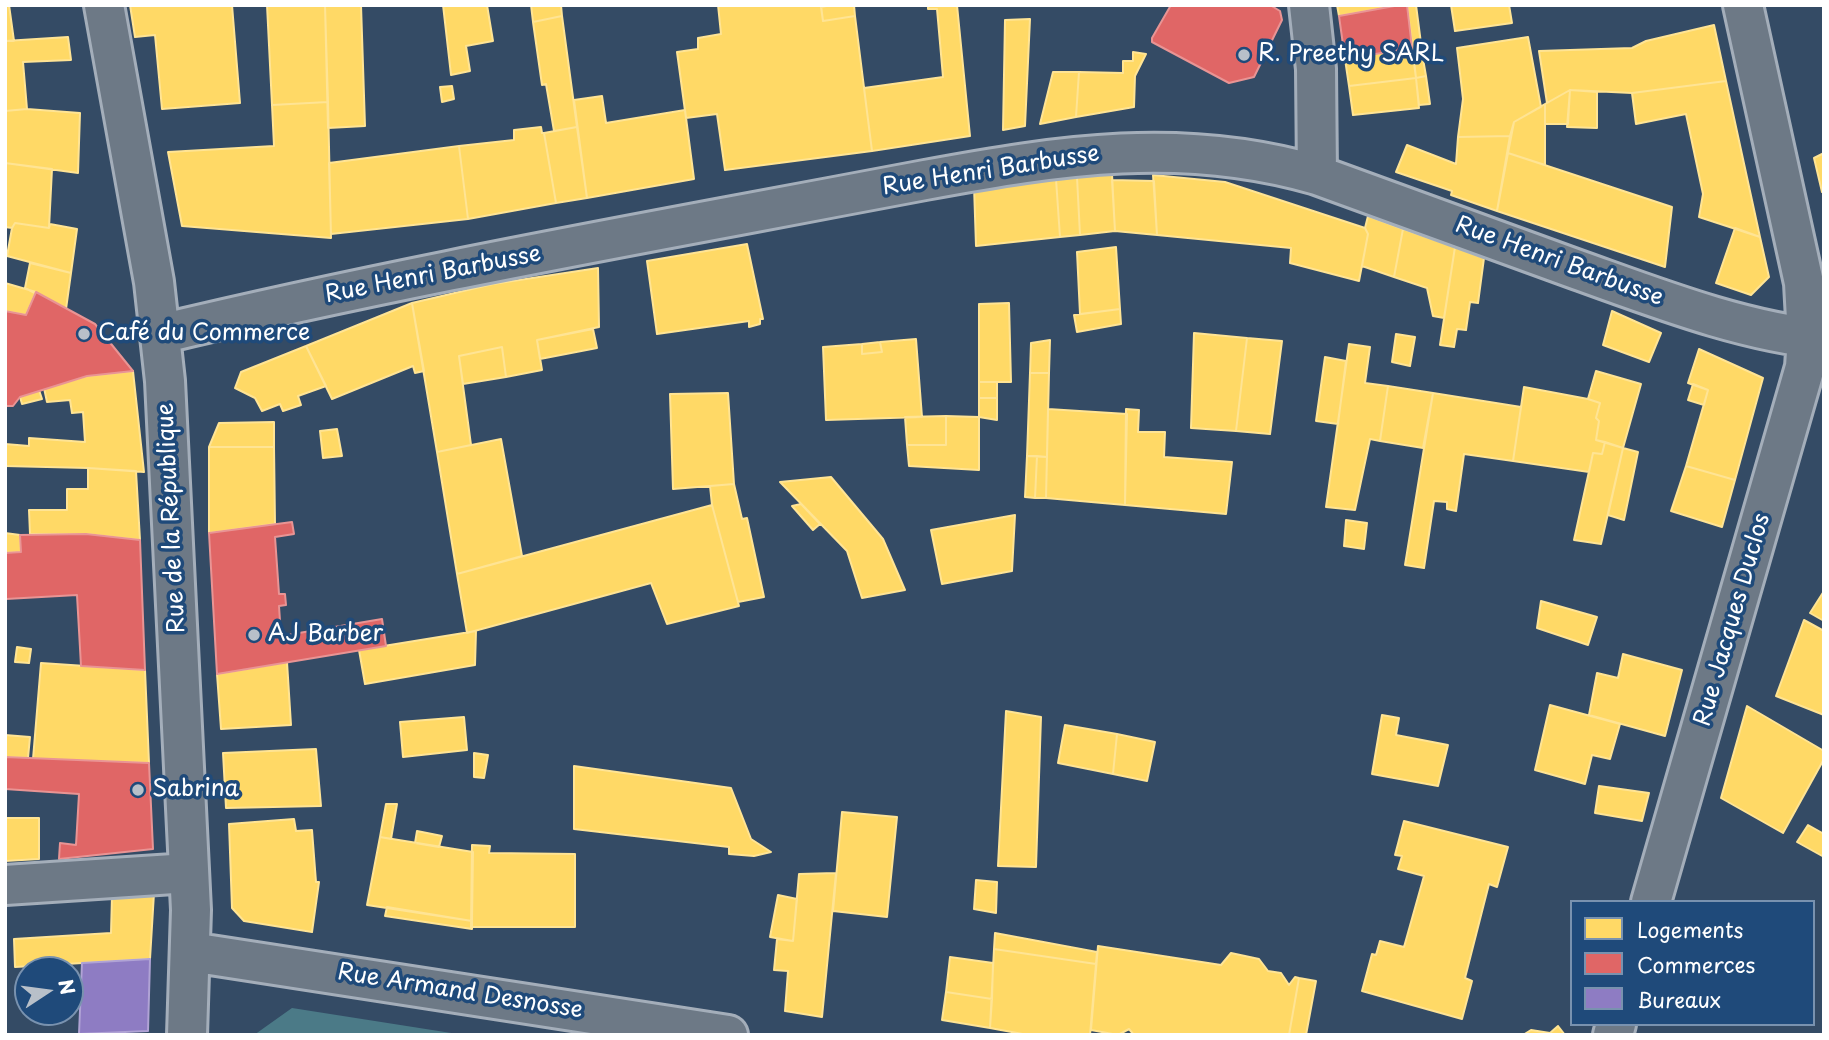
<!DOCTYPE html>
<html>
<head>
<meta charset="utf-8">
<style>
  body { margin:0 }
  #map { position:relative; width:1829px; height:1040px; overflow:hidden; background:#344b65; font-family:"Playpen Sans",sans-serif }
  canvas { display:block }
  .frame { position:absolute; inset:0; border:7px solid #fff; pointer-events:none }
  .legend { position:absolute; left:1570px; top:900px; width:245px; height:126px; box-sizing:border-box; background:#1f4a7a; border:2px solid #7992af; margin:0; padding:9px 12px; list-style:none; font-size:21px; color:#fff }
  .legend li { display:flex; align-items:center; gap:14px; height:35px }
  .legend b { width:35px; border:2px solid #7992af }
  .north { position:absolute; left:14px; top:956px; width:70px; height:70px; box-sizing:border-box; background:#1f4a7a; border:2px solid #7992af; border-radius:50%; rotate:77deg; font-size:19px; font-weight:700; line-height:28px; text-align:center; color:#fff }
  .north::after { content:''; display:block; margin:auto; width:24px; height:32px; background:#b8c0c9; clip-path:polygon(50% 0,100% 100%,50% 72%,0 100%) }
</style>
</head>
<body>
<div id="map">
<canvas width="1829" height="1040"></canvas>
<div class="frame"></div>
<ul class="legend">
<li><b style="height:19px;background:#ffd966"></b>Logements</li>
<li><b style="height:19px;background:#e06666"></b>Commerces</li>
<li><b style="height:19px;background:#8e7cc3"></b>Bureaux</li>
</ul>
<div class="north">N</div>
</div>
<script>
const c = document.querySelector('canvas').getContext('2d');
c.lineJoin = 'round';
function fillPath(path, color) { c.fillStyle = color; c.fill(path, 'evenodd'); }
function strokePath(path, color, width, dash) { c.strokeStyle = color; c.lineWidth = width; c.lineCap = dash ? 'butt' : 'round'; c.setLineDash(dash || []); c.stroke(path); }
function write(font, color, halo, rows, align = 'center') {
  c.font = font + ' "Playpen Sans",sans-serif'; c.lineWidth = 7; c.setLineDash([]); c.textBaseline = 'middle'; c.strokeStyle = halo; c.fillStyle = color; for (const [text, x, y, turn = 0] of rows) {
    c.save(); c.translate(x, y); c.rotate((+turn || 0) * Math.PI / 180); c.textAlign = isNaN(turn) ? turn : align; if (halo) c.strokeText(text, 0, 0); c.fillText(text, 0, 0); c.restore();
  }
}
fillPath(new Path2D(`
  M292,1008L464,1035H465H254Z`), '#4b7a87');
const homes = new Path2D(`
  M5,5H9L14,41H5Z
  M130,5H232L240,103L162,109L155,35L135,37Z
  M267,5H325L328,102L272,105Z
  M325,5H361L365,126L328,128Z
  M443,5H487L493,41L466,46L470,71L451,75Z
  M531,5H561L562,16L533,22Z
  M718,5H821L823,21L855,16L872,151L725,170L717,114L686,118L677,52L698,49V38L721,34Z
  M832,5H854L855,16L823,21L821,7Z
  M928,5H957L970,136L872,151L864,88L943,77L937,9H928Z
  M1337,5H1400L1339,16Z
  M1407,5H1416L1423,59L1414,60Z
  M1451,5H1509L1512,23L1455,31Z
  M562,16L577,127L554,131L546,84L542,85L533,22Z
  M1030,19L1025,126L1003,130L1005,20Z
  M1714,25L1726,81L1632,93L1570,90L1547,103L1539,51L1632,48L1646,41Z
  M68,37L71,60L23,62L27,109L5,111V41Z
  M1528,37L1541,107L1514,122L1510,136L1458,137L1463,99L1457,48Z
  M1412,48L1416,78L1349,86L1345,59Z
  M1133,52L1146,54L1135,76L1134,107L1076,117L1079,72L1123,73V61H1133Z
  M1423,59L1426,76L1416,78L1414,60Z
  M1053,72H1079L1076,117L1040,124Z
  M1426,76L1430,104L1419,105L1416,78Z
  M1416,78L1419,108L1353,115L1349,86Z
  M1726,81L1760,237L1699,217L1703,194L1686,114L1636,124L1632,93Z
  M452,86L454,99L442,102L440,87Z
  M1570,90L1568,124H1545V104Z
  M1570,90L1597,92V128L1567,127Z
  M602,96L606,123L685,110L694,179L587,198L574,100Z
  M328,102L331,238L182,226L168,152L274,146L272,105Z
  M1545,104V165L1508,153L1514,122Z
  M27,109L80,113L78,173L5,163V111Z
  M541,127L542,133H544L556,203L468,219L459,146L514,140V130Z
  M577,127L587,198L556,203L544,133Z
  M1510,136L1497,211L1451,195L1452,191L1396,172L1407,145L1456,164L1458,137Z
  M459,146L468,219L331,234L329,163Z
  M1508,153L1672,207L1665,267L1497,211Z
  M1824,153V191L1822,192L1814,158Z
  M5,163L52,169L49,228L15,223L12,228L5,227Z
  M1112,174L1115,231L1080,235L1077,177Z
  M1153,175L1225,182L1365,228L1368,234L1359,281L1290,263L1291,248L1157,235Z
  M1077,177L1080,235L1060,237L1056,179Z
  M1056,179L1060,237L976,246L974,186Z
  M1112,180L1154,181L1157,235L1115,231Z
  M1368,216L1403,229L1394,277L1362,266L1368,234L1365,228Z
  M15,223L49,228L50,224L77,229L71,273L7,256L12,228Z
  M1735,228L1760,237L1769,277L1751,295L1716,283Z
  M1403,229L1455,247L1444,318L1433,316L1427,288L1394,277Z
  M747,244L763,319H760V324L749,327V321L657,334L647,261Z
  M1116,247L1120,309L1080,314L1077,252Z
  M1455,247L1484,258L1478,303L1470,302L1466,330L1457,329L1454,347L1440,345Z
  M30,263L71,273L66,309L25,288Z
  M598,268L599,327L537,340L542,370L506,377L502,347L459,356L471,445L437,452L412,303L493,284Z
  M5,283L36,292L26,315L5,311Z
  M412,303L424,371L415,373L413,366L332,399L306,346Z
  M1009,303L1011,382H979V304Z
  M1120,309L1121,324L1077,332L1074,315Z
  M1612,311L1661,333L1649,362L1603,345Z
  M593,329L597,348L540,359L537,340Z
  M1194,333L1247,338L1236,431L1191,428Z
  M1396,334L1415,337L1410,366L1392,362Z
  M1247,338L1282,341L1270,434L1236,431Z
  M916,339L922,417L826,420L823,347L862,344V354L882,352L880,342Z
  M1050,340L1049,373H1030L1031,343Z
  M880,342L882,352L862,354V344Z
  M1349,344L1370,347L1365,383L1388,386L1380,441L1370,439L1355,510L1326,507Z
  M306,346L326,386L298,396L301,405L283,411L280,404L262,411L255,398L235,388L241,372Z
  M502,347L506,377L463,384L459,356Z
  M1699,349L1763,378L1735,480L1686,466L1708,390L1688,383Z
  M1325,357L1346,361L1338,424L1316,421Z
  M133,371L144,472L88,468L5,466V444L29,446V438L85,442L83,412L72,413L70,400L47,402L44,388L87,376Z
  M1596,371L1641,384L1623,448L1596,440L1599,421L1596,418L1600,403L1588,399Z
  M1030,373H1049L1047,457L1027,456Z
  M979,382H997V398H979Z
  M1693,384L1708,390L1704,405L1688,400Z
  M1388,386L1433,393L1423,448L1380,441Z
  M1524,387L1588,399L1600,403L1596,418L1599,421L1596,440L1605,442L1602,454L1593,453L1589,472L1513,461Z
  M39,390L42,399L22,404L20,397Z
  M728,393L734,484L673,489L670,394Z
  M1433,393L1521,407L1513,461L1464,454L1456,511L1447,509V502L1434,501L1424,568L1405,565Z
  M979,398H997V420L979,417Z
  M1048,409L1127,414L1125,505L1046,498Z
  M1126,409L1139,410L1138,432H1165L1164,457L1232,462L1226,514L1125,505Z
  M946,416L979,417V470L909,466L907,445H946Z
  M946,416V445H907L905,417Z
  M274,422V447H209L219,423Z
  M337,429L342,456L323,458L320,431Z
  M501,439L522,556L457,574L437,452Z
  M1605,442L1623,448L1601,544L1574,540L1593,453L1602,454Z
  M209,447H274L275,524L209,533Z
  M1623,448L1638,452L1624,520L1608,515Z
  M1027,456H1037L1035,498L1025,497Z
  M1037,456L1047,457L1046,498H1035Z
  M1686,466L1735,480L1722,527L1671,511Z
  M88,468L136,471L140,540L86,534H30L29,510H67V489H88Z
  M831,477L883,539L905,590L862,598L847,551L780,482Z
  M734,484L742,519L747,518L764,597L738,602L712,505L710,486Z
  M801,504L820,524L813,530L792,506Z
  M712,505L739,606L667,624L651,583L467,633L457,574Z
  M1015,515L1012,571L942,584L931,530Z
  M1346,520L1367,523L1364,549L1344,546Z
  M5,533L20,535L21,552L5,553Z
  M1824,591V621L1810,613Z
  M1541,601L1597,617L1588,645L1537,628Z
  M1804,620L1824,631V715L1776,696Z
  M476,631L475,665L365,684L359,650Z
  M17,647L31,649L29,663L15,662Z
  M1623,654L1682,670L1665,736L1589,715L1597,673L1618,678Z
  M287,662L291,725L221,729L217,674Z
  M41,663L145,670L149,763L33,759Z
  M1550,705L1620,724L1610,759L1592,755L1585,784L1535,770Z
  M1747,706L1824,751V759L1783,833L1721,798Z
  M1006,711L1041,717L1036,867L998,866Z
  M1382,715L1399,718L1396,735L1448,745L1438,786L1372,774Z
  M464,717L467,750L403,757L400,722Z
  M1065,725L1117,734L1113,774L1058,763Z
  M1117,734L1155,742L1147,781L1113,774Z
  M5,735L30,737L28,758L5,757Z
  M316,749L321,806L226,808L223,753Z
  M474,753L488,755L484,778L474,777Z
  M574,766L731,788L751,839L771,852L754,856L729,854V847L574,829Z
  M1599,786L1649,793L1642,821L1595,813Z
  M386,804H397L391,839L380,837Z
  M842,812L897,817L887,917L833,911Z
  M5,818H39V859L5,861Z
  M294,819L296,831L312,830L316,882H319L312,932L244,921L232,908L229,824Z
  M1404,821L1508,847L1497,887L1489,884L1465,978L1472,981L1462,1019L1362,991L1372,954L1376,955L1380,941L1404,947L1424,876L1398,869L1402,856L1395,855Z
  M1808,825L1824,834V857L1797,842Z
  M417,831L442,836L439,847L415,843Z
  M380,837L473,852L472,921L367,905Z
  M472,845L490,846L489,853L575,854V927H471Z
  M836,873L822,1017L785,1011L788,971L774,970L777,939L793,941L799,874Z
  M976,880L997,882L996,913L974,909Z
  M154,893L150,959L15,967L14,939L111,933L112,896Z
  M778,895L797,899L793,941L770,937Z
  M387,907L472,921V929L385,916Z
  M995,933L1097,952L1096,964L994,949Z
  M1098,946L1221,965L1231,953L1259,959L1268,971L1281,973L1289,985L1295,977L1299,978L1289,1035H1134L1129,1029L1118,1035L1091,1030Z
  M994,949L1096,964L1090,1035H1028L990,1028Z
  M950,957L993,963L992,999L946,992Z
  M1299,978L1316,981L1306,1035H1289Z
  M946,992L992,999L990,1028L942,1020Z
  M1558,1026L1565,1035H1523L1531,1030L1550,1033Z`);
fillPath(homes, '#ffd966');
strokePath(homes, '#ffe494', 2);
const shops = new Path2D(`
  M1171,5H1270L1280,11L1282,20L1254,77L1229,83L1152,42V38Z
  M1400,5H1407L1412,48L1345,59L1339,16Z
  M36,292L95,324L133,371L87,376L20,397L13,406H5V311L26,315Z
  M292,522L294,534L275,537L279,594H285L286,605L279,606L281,636L382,619L386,646L217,674L209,533Z
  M86,534L140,540L145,670L81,666L77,595L6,599L5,553L21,552L20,535Z
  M5,757L149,763L153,849L59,859L60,843L76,845L79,794L5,789Z`);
fillPath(shops, '#e06666');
strokePath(shops, '#e99494', 2);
const offices = new Path2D(`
  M150,959L148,1031L79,1034L82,963Z`);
fillPath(offices, '#8e7cc3');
strokePath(offices, '#b0a3d5', 2);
const street = new Path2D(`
  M104,5L154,282L165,381L191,910L187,1035
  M1309,5L1316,69L1317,175
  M160,334C352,288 546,251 739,215C801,203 863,192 925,180C1060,155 1183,136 1317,175C1404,206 1491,238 1578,270C1654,297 1743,332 1824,339
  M5,885L189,873
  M1651,902L1805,367L1807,337L1804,283L1743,5
  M191,952L728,1035
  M1613,1035L1616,1024`);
strokePath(street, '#a4aeba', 44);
strokePath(street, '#6d7986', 38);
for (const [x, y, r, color] of [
  [1244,55,7,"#b8c0c9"],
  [84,334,7,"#b8c0c9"],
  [254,635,7,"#b8c0c9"],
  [138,790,7,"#b8c0c9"]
]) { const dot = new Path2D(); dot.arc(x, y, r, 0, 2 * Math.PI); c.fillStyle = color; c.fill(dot); strokePath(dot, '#1f4a7a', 2.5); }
write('23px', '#fff', '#1f4a7a', [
  ["R. Preethy SARL",1258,55],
  ["Café du Commerce",98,334],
  ["AJ Barber",268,635],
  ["Sabrina",152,790]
], 'left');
write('23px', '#fff', '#1f4a7a', [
  ["Rue Henri Barbusse",991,171,-9],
  ["Rue Henri Barbusse",1559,262,20],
  ["Rue Henri Barbusse",433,275,-11],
  ["Rue de la République",172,518,-93],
  ["Rue Jacques Duclos",1733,620,-74],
  ["Rue Armand Desnosse",460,992,9]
]);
</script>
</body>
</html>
